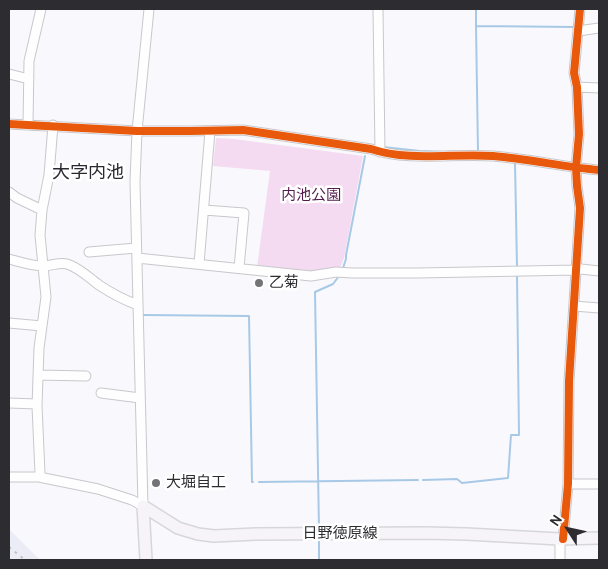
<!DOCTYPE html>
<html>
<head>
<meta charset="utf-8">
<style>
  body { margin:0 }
  #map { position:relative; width:608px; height:569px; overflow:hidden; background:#f9f9fd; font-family:Cabin,sans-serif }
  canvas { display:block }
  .frame { position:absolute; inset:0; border:10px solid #2d2c31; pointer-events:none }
  .north { position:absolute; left:543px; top:504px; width:50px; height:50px; -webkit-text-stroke:4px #fff; paint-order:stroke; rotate:305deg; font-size:14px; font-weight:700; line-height:20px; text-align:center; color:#2d2c31 }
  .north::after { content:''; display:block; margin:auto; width:18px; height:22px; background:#2d2c31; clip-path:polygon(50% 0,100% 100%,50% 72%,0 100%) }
</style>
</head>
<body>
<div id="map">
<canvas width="608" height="569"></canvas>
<div class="frame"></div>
<div class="north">N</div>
</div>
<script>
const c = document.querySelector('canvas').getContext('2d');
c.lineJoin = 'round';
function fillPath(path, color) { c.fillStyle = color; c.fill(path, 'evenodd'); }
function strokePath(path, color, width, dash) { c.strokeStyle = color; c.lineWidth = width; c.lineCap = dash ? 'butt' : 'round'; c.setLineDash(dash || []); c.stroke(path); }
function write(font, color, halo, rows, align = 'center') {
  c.font = font + ' Cabin,"Noto Sans JP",sans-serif'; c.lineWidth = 5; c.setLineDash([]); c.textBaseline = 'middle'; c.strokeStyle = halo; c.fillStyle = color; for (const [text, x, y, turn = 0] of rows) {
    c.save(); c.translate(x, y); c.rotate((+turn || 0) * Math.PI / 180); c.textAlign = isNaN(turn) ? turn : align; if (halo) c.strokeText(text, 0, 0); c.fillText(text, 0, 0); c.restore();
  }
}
fillPath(new Path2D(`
  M9,529L35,555L41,560H9Z`), '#ececf6');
fillPath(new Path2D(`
  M216,138L234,139L363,156L344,258L340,268L313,272L257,267L270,171L213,166Z`), '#f4dbf1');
strokePath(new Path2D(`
  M476,9V26
  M383,147L420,151L445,152
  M478,152L476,26L575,27
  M515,163L517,267
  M343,268L346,259V255L365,156
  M143,315L249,316L252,482H253
  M423,480L457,479L462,483L508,478L511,435H519L517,276
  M259,482L418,480
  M319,530L315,292L333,284L339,276
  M319,538V560`), '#a8c9e6', 2);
const minor = new Path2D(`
  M378,9L380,152
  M578,31L599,28
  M9,74L29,79
  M577,87L599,88
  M9,124L137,131H190L243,130L371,149C410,162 453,153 493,156C529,159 564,167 599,170
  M28,125L29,61L41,9
  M9,192L17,198L42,210
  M204,210L244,213L239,268
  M89,252L136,248
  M137,258L311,276L336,272L352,273H418L577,270L581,269L599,271
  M9,259C20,262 32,266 43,266C51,266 59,262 67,264C80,268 89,278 99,285C111,293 124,300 138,305
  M199,264L210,131
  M574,306L599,308
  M9,323L42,326
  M38,375L86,376
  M101,393L140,398
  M9,403L37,404
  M9,477H39L98,489L132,500L143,506
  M39,477L40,473L37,406L39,348L46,297L40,235L42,210L49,175L53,125
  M568,484H599
  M143,506L135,182L137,131L149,9
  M560,539V560
  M563,539L568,484L569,381L580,208L577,186L576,168L579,134L577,87L574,73L580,9`);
const major = new Path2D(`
  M143,506L178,528L198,534L214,536L256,534L425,533L466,534L560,539L599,538
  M143,506L146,560`);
strokePath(minor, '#c8c8cc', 11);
strokePath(major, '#d7d7d9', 14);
strokePath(minor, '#fefeff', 9);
strokePath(major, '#f6f3f9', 11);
strokePath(new Path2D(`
  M9,547L25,560`), '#c0c0c2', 2, [2.5, 5]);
strokePath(new Path2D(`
  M9,124L137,131H190L243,130L371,149C410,162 453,153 493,156C529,159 564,167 599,170
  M563,539L568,484L569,381L580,208L577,186L576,168L579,134L577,87L574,73L580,9`), '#e8590c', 8);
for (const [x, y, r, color] of [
  [259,283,5,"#747478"],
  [156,483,5,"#747478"]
]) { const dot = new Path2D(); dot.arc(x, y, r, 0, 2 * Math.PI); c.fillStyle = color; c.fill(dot); strokePath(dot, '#fff', 2); }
write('15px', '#541c4e', '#fff', [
  ["内池公園",311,196]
]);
write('15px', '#2d2c31', '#fff', [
  ["乙菊",269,283],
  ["大堀自工",166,483]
], 'left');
write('15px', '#2d2c31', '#fff', [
  ["日野徳原線",340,534]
]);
write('18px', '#2a2932', '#fff', [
  ["大字内池",88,173]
]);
</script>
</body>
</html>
